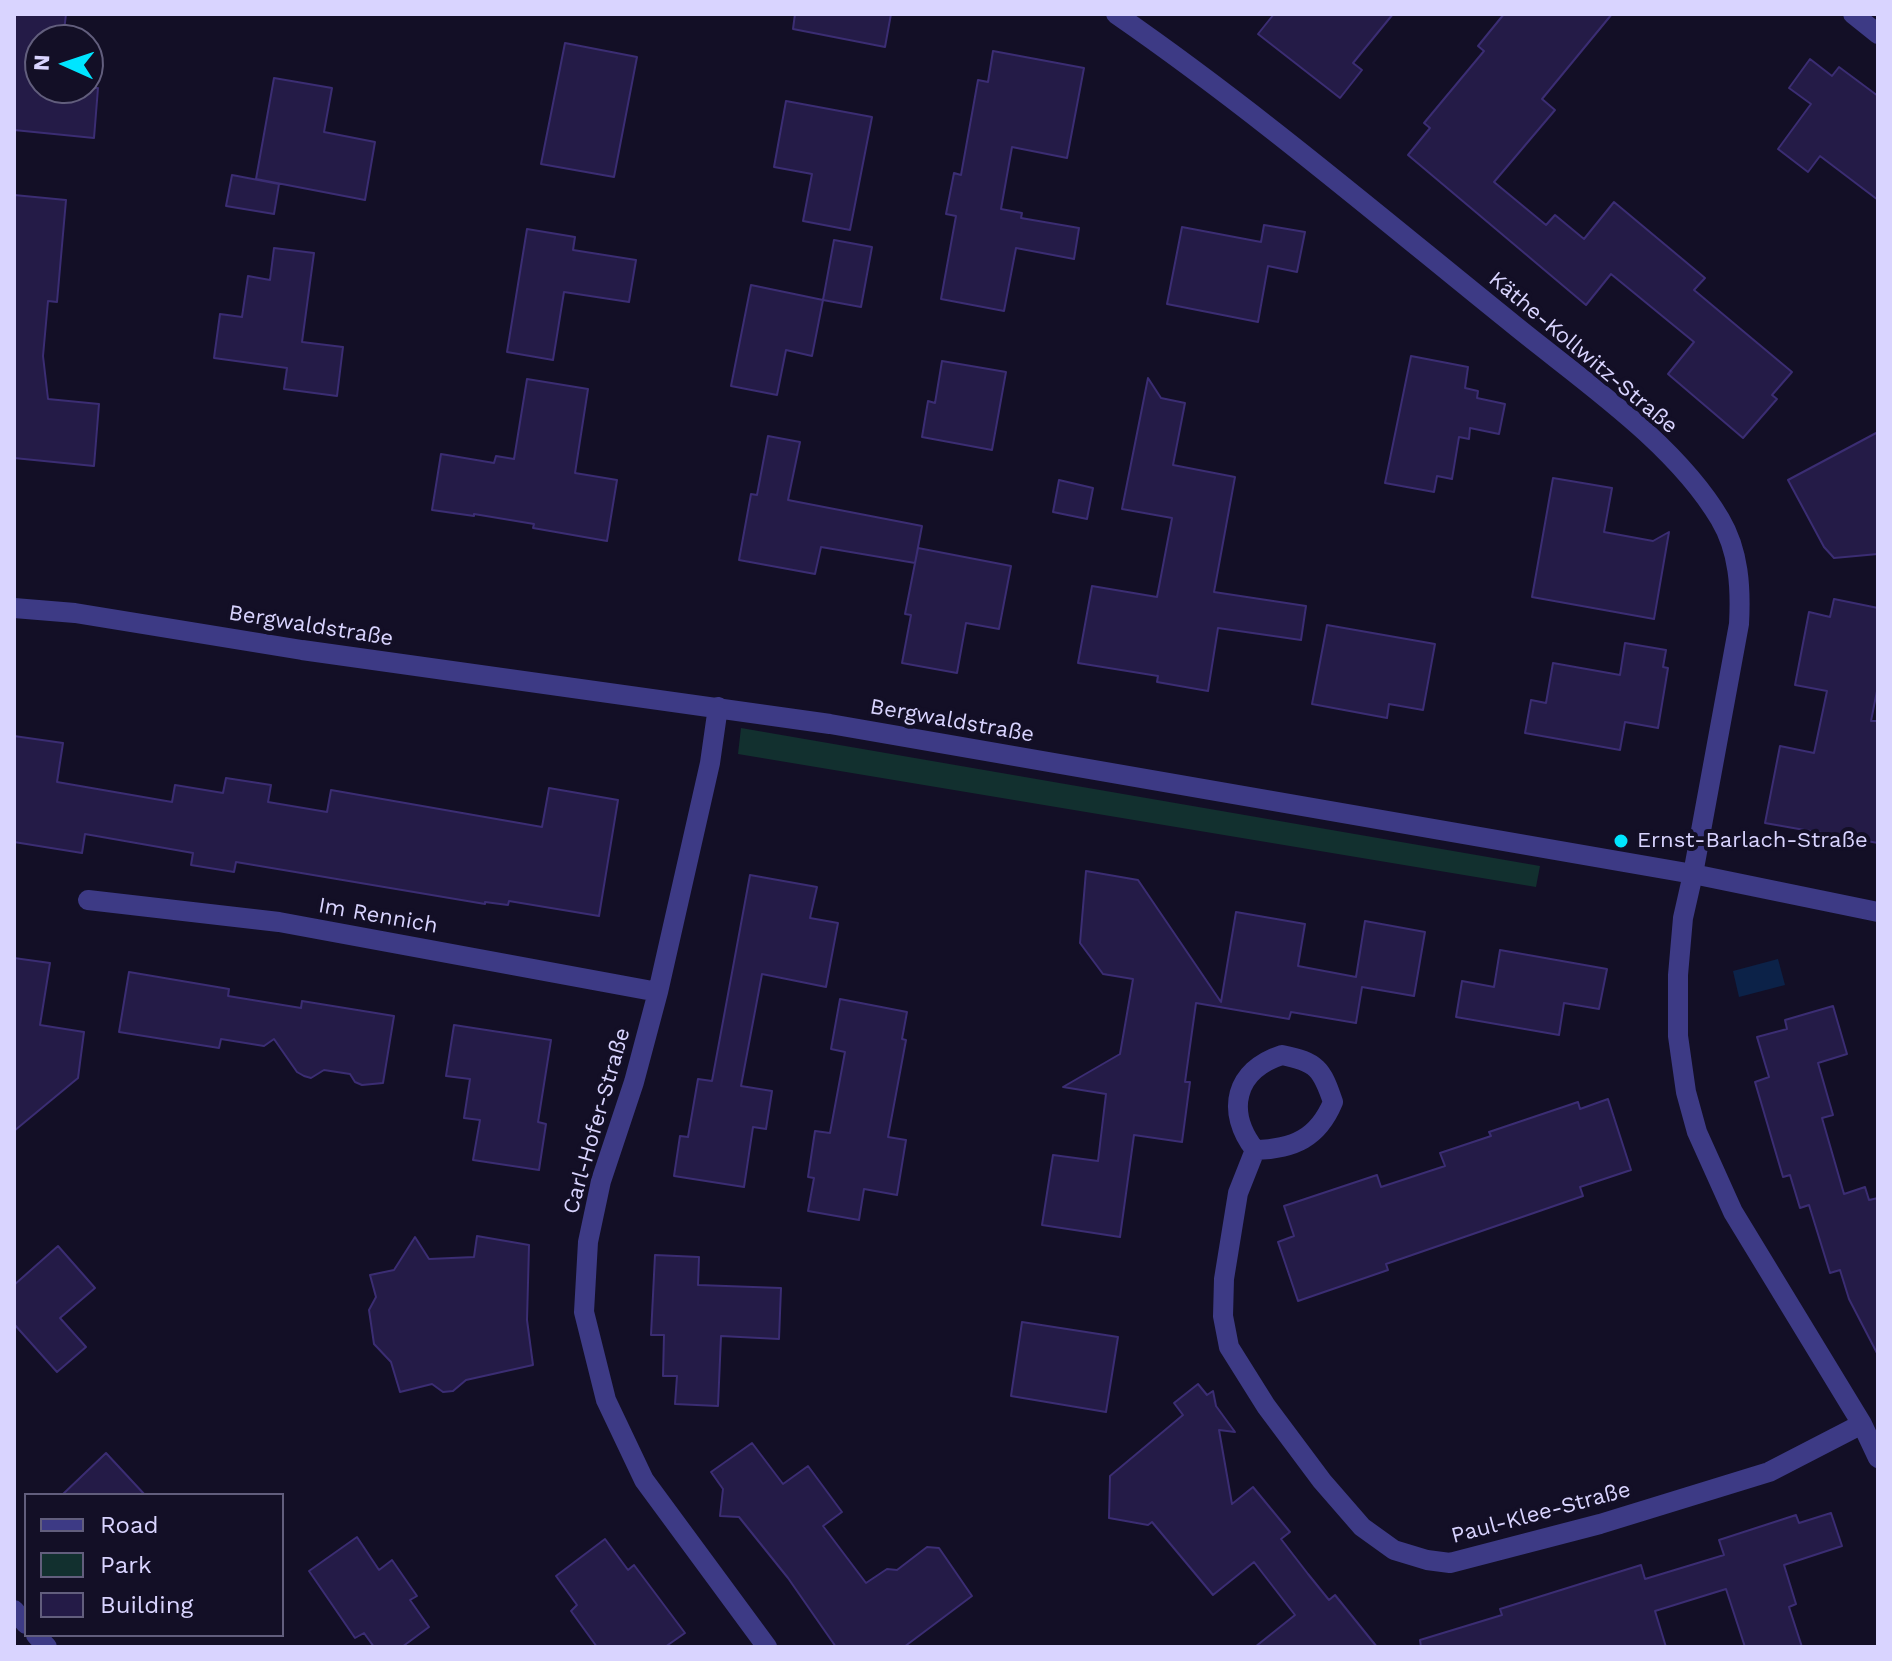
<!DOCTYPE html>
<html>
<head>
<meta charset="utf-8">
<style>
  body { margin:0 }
  #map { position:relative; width:1892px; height:1661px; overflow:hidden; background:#130f26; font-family:"Work Sans",sans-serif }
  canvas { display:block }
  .frame { position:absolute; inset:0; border:16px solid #d9d4ff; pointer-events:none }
  .legend { position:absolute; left:24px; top:1493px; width:260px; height:144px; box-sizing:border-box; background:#130f26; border:2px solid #625e7d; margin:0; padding:10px 14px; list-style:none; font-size:24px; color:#d9d4ff }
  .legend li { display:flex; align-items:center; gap:16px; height:40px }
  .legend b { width:40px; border:2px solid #625e7d }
  .north { position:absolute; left:24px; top:24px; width:80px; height:80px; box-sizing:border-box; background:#130f26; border:2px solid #625e7d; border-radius:50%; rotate:273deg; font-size:22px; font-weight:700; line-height:32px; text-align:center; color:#d9d4ff }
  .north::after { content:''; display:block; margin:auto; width:28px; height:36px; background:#00e5ff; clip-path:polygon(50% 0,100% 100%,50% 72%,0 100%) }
</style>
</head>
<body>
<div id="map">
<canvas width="1892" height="1661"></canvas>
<div class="frame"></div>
<ul class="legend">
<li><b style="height:10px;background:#3d3a85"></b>Road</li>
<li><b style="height:22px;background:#12302f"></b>Park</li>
<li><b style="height:22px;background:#241b47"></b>Building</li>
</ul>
<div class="north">N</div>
</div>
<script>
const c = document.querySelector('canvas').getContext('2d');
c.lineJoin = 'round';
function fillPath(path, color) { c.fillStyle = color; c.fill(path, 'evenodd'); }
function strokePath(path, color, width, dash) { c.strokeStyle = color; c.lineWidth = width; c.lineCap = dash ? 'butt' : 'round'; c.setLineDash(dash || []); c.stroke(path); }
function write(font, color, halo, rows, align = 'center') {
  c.font = font + ' "Work Sans",sans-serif'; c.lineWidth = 8; c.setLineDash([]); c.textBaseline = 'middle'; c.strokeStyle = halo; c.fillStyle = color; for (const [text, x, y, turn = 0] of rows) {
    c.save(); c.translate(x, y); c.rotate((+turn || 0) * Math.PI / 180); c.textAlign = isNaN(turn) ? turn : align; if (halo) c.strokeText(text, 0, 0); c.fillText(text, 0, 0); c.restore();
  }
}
fillPath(new Path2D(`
  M741,728L1540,866L1536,887L738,754Z`), '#12302f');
fillPath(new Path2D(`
  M1778,959L1785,985L1739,997L1733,971Z`), '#0c2248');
const building = new Path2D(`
  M14,14H66L63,40H40V88H98L94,138L14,130Z
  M795,14H891L885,47L793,29Z
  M1274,14H1393L1353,63L1362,70L1340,98L1258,34Z
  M1504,14H1612L1542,99L1555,110L1494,182L1546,225L1555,215L1584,239L1614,202L1705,278L1694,290L1792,372L1772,395L1777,399L1743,438L1668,374L1694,342L1611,274L1586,305L1408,155L1430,128L1424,123L1484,51L1478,46Z
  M565,43L637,57L614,177L541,164Z
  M993,51L1084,68L1067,158L1012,147L1001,209L1022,213L1021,218L1079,228L1074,259L1016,248L1004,311L941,299L956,216L946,214L954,173L961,175L978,80L988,82Z
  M1810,59L1832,76L1839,67L1878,96V200L1820,156L1808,172L1778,149L1811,104L1789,88Z
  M274,78L332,88L324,132L375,142L365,200L256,179Z
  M786,101L872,117L850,230L803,221L812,174L774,167Z
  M232,175L279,184L274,214L226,206Z
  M14,195L66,200L57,302L48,301L43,356L48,399L99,404L94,466L14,458Z
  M1264,225L1305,232L1297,272L1268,266L1258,322L1167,304L1182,227L1261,242Z
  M527,229L575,237L573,250L636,260L629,302L564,292L553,360L507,352Z
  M834,240L872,247L861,307L823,300L812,356L786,350L777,395L731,386L751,285L823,300Z
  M274,248L314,253L302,342L343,347L337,396L284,389L287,368L214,358L220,314L242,317L248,276L270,280Z
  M1411,356L1468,367L1465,388L1478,391L1477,398L1505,404L1499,434L1470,428L1469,439L1459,437L1452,479L1437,476L1434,492L1385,483Z
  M942,361L1006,372L992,450L922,437L928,401L935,403Z
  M1148,378L1161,398L1185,403L1173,465L1235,477L1214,592L1306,606L1301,640L1218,628L1208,691L1157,682L1158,676L1078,663L1092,586L1157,597L1172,518L1122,509Z
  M527,379L588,389L575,473L617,480L607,541L533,528L534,524L474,514V516L432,510L441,454L494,463L496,456L514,459Z
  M1878,432V554L1834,558L1824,547L1788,480Z
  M768,436L800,442L788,500L922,526L915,563L821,547L815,574L739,560L751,494L757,495Z
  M1553,478L1612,488L1604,532L1653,541L1669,532L1654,619L1532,597Z
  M1059,480L1093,488L1087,519L1053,512Z
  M918,548L1011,566L999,629L966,623L957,673L902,663L911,615L905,614Z
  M1834,599L1878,608V686L1871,721H1878V843L1765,823L1780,746L1814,753L1827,691L1795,685L1809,612L1830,617Z
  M1327,625L1435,644L1423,710L1389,704L1387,718L1312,704Z
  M1625,643L1666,650L1663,667L1668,668L1658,728L1625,722L1620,750L1525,733L1531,700L1546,703L1553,663L1620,675Z
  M14,736L63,743L57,782L172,802L175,785L223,793L226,778L271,785L268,802L327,812L331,790L542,827L549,788L618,800L599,916L509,901L508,905L485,902V904L236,862L234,872L191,865L193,853L85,834L82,853L14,842Z
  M1086,871L1138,880L1221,1002L1236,912L1305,924L1298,966L1356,977L1365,921L1425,932L1414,996L1362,987L1356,1023L1291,1012L1289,1019L1196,1003L1185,1082H1190L1182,1142L1134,1135L1120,1237L1042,1225L1053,1155L1098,1161L1106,1094L1063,1087L1120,1054L1133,979L1103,974L1080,943Z
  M750,875L817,887L810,918L838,923L826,987L762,974L741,1086L772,1091L766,1129L753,1127L744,1187L674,1176L680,1136L688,1137L698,1079L712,1081Z
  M1500,950L1607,969L1599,1009L1564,1003L1559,1035L1456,1017L1462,981L1494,987Z
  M14,958L50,963L40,1025L84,1032L78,1078L14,1131Z
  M129,972L229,989L228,996L301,1008L302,1001L394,1016L383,1083L362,1085L355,1082L350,1074L324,1070L311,1078L304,1076L297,1072L274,1039L264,1046L221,1039L219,1048L119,1032Z
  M840,999L907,1012L902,1039L906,1040L888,1137L906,1140L897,1195L864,1189L859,1220L808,1211L814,1178L808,1177L815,1131L830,1133L845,1052L831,1049Z
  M1833,1006L1847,1054L1818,1063L1833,1115L1822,1118L1844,1194L1865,1187L1869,1200L1878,1198V1355L1849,1299L1840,1270L1830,1273L1809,1205L1800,1208L1790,1175L1783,1177L1755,1082L1769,1077L1757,1037L1787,1029L1785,1020Z
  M454,1025L551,1040L538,1122L546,1124L539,1170L473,1160L480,1120L464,1118L470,1079L446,1076Z
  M1608,1099L1631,1170L1580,1187L1583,1196L1386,1264L1388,1270L1298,1301L1278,1242L1294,1236L1284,1206L1377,1175L1381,1187L1445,1166L1440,1153L1491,1136L1489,1132L1578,1102L1580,1109Z
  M477,1236L529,1245L527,1320L533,1365L466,1380L453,1391L443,1392L432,1384L400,1392L391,1362L374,1344L369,1310L376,1297L370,1275L394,1270L415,1237L429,1259L474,1257Z
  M58,1246L95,1288L60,1318L86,1347L57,1372L14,1324V1285Z
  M655,1255L699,1257L698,1285L781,1288L779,1339L721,1336L718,1406L675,1404L677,1376H663L664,1335H651Z
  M1022,1322L1118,1337L1106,1412L1011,1396Z
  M1198,1384L1207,1395L1213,1391L1216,1406L1235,1432L1219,1430L1232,1504L1253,1487L1290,1532L1281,1539L1308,1574L1329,1600L1335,1595L1377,1647H1255L1295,1615L1254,1562L1213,1595L1152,1522L1148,1525L1109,1518L1110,1476L1183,1415L1174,1403Z
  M752,1443L783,1484L808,1466L842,1512L823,1526L866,1583L887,1569L897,1570L927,1547L939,1548L972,1596L904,1647H836L788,1578L739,1517L720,1516L723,1489L711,1472Z
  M106,1453L145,1495H62Z
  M1831,1513L1842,1546L1784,1565L1796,1604L1789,1607L1802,1647H1745L1726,1589L1655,1611L1666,1647H1421L1420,1640L1502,1615L1500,1609L1641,1565L1645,1579L1724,1555L1719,1540L1796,1515L1799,1523Z
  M357,1537L379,1570L392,1560L417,1596L410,1600L429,1627L402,1647H374L364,1633L355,1638L309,1571Z
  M605,1539L628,1570L634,1565L685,1633L665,1647H597L571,1611L577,1605L556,1576Z`);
fillPath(building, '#241b47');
strokePath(building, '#3b2d73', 2);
strokePath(new Path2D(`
  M1116,14C1252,108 1379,216 1508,320C1577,377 1674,441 1720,519C1739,551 1741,588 1739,624L1693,874L1683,918L1678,975V1036L1686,1092L1697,1132L1733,1212L1862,1424L1878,1458
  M1853,14L1878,34
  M14,608L75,613L302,650L830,724L1693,874L1878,912
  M718,707L710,763L658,992L634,1082L601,1181L588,1242L584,1312L606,1400L644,1480L767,1647
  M88,900L279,922L658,992
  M1282,1055C1317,1062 1322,1069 1333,1102C1318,1138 1294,1149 1255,1150C1225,1111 1235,1070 1282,1055Z
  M1255,1150L1238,1193L1224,1279L1223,1316L1229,1347L1266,1406L1322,1481L1362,1527L1394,1550L1427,1560L1450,1563L1600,1524L1769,1472L1862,1424
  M14,1610L26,1624
  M36,1635L47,1647`), '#3d3a85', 20);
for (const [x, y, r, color] of [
  [1621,841,8,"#00e5ff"]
]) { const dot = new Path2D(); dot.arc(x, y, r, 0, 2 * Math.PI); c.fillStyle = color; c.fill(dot); strokePath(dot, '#130f26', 3); }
write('22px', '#d9d4ff', '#130f26', [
  ["Käthe-Kollwitz-Straße",1583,353,40],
  ["Bergwaldstraße",311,626,9],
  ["Bergwaldstraße",952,721,10],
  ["Im Rennich",378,916,10],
  ["Carl-Hofer-Straße",597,1121,-74],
  ["Paul-Klee-Straße",1541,1513,-15]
]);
write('22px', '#d9d4ff', '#130f26', [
  ["Ernst-Barlach-Straße",1637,841]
], 'left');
</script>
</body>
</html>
